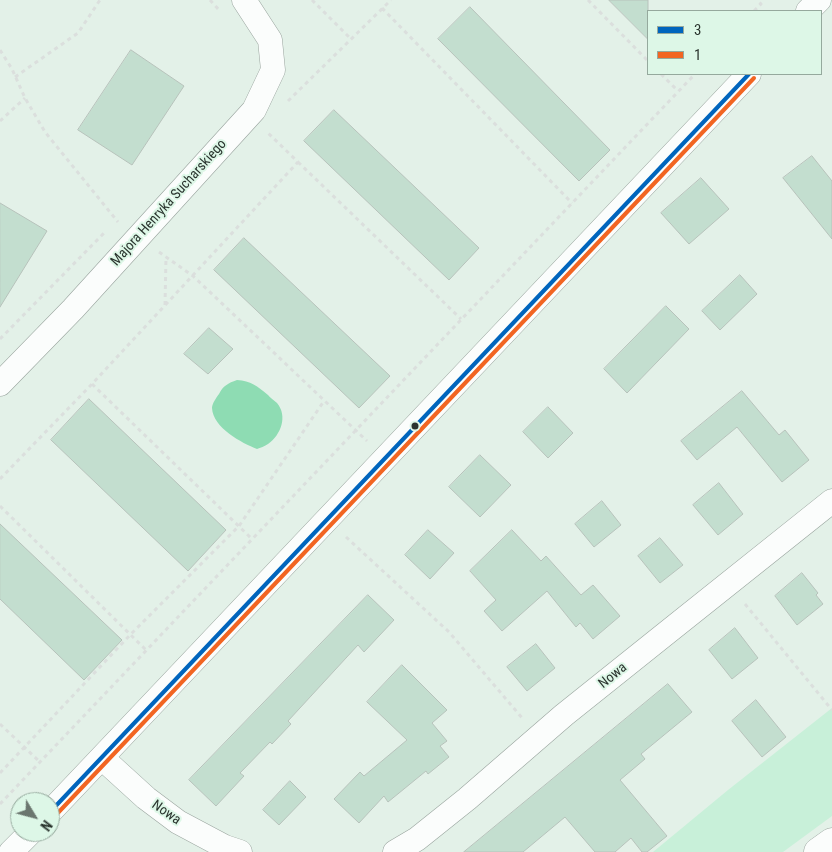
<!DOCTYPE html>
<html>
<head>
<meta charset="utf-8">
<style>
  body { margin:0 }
  #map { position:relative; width:832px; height:852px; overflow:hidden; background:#e3f1e8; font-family:"Roboto Condensed",sans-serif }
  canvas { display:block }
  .legend { position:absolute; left:647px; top:10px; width:175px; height:65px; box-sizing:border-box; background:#ddf7e7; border:1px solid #95a99d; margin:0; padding:6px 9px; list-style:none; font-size:15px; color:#2a342e }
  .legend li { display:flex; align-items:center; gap:10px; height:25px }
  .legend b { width:25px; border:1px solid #95a99d }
  .north { position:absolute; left:10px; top:792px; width:50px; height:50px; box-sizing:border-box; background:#ddf7e7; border:1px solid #95a99d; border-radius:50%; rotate:127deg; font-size:14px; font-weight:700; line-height:20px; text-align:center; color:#2a342e }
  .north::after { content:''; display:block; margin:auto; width:18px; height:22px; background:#6b766f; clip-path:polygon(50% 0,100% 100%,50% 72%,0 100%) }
</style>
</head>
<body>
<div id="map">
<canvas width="832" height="852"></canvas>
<ul class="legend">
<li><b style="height:6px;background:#0065bd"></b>3</li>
<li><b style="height:6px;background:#f26522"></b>1</li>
</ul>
<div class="north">N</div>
</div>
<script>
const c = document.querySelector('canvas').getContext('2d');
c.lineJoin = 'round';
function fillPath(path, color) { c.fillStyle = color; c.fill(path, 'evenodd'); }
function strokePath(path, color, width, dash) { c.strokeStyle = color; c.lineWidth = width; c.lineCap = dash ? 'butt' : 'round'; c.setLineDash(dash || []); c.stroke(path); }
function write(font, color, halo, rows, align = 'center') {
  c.font = font + ' "Roboto Condensed",sans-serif'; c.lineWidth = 4; c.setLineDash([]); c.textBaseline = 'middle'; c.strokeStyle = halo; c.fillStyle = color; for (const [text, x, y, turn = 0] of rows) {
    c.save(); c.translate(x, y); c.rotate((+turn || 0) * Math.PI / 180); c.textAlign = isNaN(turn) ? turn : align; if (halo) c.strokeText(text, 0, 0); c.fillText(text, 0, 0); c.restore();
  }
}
fillPath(new Path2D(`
  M832,708V816L783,852H653L728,790Z`), '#c8f0d9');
fillPath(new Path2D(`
  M237,380C251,381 257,386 268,395C270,398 274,400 277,403C288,416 281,435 268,444C265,446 260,448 257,449C242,443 213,428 212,408C212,404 216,398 219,394C223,386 228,383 237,380Z`), '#8edcb3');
const building = new Path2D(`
  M609,0H648V39Z
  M470,7L610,150L579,181L438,39Z
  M131,50L184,86L132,165L78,130Z
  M334,110L479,248L449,280L304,141Z
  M812,156L832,181V239L783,178Z
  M701,178L729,209L689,244L661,213Z
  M0,203L47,231L0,307Z
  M244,238L390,376L359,408L214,270Z
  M740,275L757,294L720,330L702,311Z
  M666,306L689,329L627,393L604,369Z
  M209,328L233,349L208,374L184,354Z
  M742,391L779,435L785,430L809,460L782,482L737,427L697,460L681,441Z
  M89,399L226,530L188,571L51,440Z
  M548,407L573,433L548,458L523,432Z
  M480,455L511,485L480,517L449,487Z
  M719,483L743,514L718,535L693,505Z
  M602,501L621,525L594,547L575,524Z
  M0,524L122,640L84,680L0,599Z
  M428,530L454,553L430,579L405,555Z
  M512,530L541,561L546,556L581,595L593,585L620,616L593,639L580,623L576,627L547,591L502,631L484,611L496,600L470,571Z
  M660,538L683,565L660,583L638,556Z
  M802,573L818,593L816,595L823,604L797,625L775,596Z
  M368,595L394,620L364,652L358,645L288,721L291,724L272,744L270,742L240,773L244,776L216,806L189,780Z
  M735,628L758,658L732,679L709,650Z
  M536,644L555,668L527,691L507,667Z
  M402,665L447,710L432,723L447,741L440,746L449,757L428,774L426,771L388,802L384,796L359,823L334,799L360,772L364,776L407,740L367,702Z
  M668,684L692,712L641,754L645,759L620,780L667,836L647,852H642L631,838L615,852H595L565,817L523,852H464Z
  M756,700L786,737L762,757L732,721Z
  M290,781L306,797L279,825L263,810Z`);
fillPath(building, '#c3decf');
strokePath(building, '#b7c2bb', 1);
const street = new Path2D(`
  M808,11L819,0
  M0,384L73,309L254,110L273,70L270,40L244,0
  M102,758L146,798L178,822L225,847L240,852
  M50,812L749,74
  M11,852L31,832
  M395,852L417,839L467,799L564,715L669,631L832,501`);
const secondary = new Path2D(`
  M818,852L832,842`);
strokePath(street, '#98a39d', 25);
strokePath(secondary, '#98a39d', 29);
strokePath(new Path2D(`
  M210,0L220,11
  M312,0L351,39
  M588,0L648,61
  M382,8L572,203
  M754,11L761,4L757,0
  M0,50L12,69L25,98L45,132L118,222
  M661,74L678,91
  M15,77L78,33L100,0
  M288,101L391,0
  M0,121L25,98
  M298,162L461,319
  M159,252L193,276L367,441
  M165,305L166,257
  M0,339L106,231
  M92,384L252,539
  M0,479L92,384L298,162L267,132
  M0,506L146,650
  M346,537L449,632L523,719
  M745,604L832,710
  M0,724L40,762
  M0,773L131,634L239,526L324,401
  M0,804L695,74`), '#dbdfdd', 3, [4, 4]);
strokePath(street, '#fbfdfc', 24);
strokePath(secondary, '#fbfdfc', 28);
strokePath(new Path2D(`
  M50,812L749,74`), '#0065bd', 4);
strokePath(new Path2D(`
  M55,816L754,78`), '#f26522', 4);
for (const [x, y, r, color] of [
  [415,426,4.5,"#2a342e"]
]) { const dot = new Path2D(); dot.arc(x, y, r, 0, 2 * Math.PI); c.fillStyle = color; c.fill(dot); strokePath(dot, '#ddf7e7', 2); }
write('14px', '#2a342e', '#ddf7e7', [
  ["Majora Henryka Sucharskiego",169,203,-48],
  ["Nowa",613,676,-39],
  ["Nowa",166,813,35]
]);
</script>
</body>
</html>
